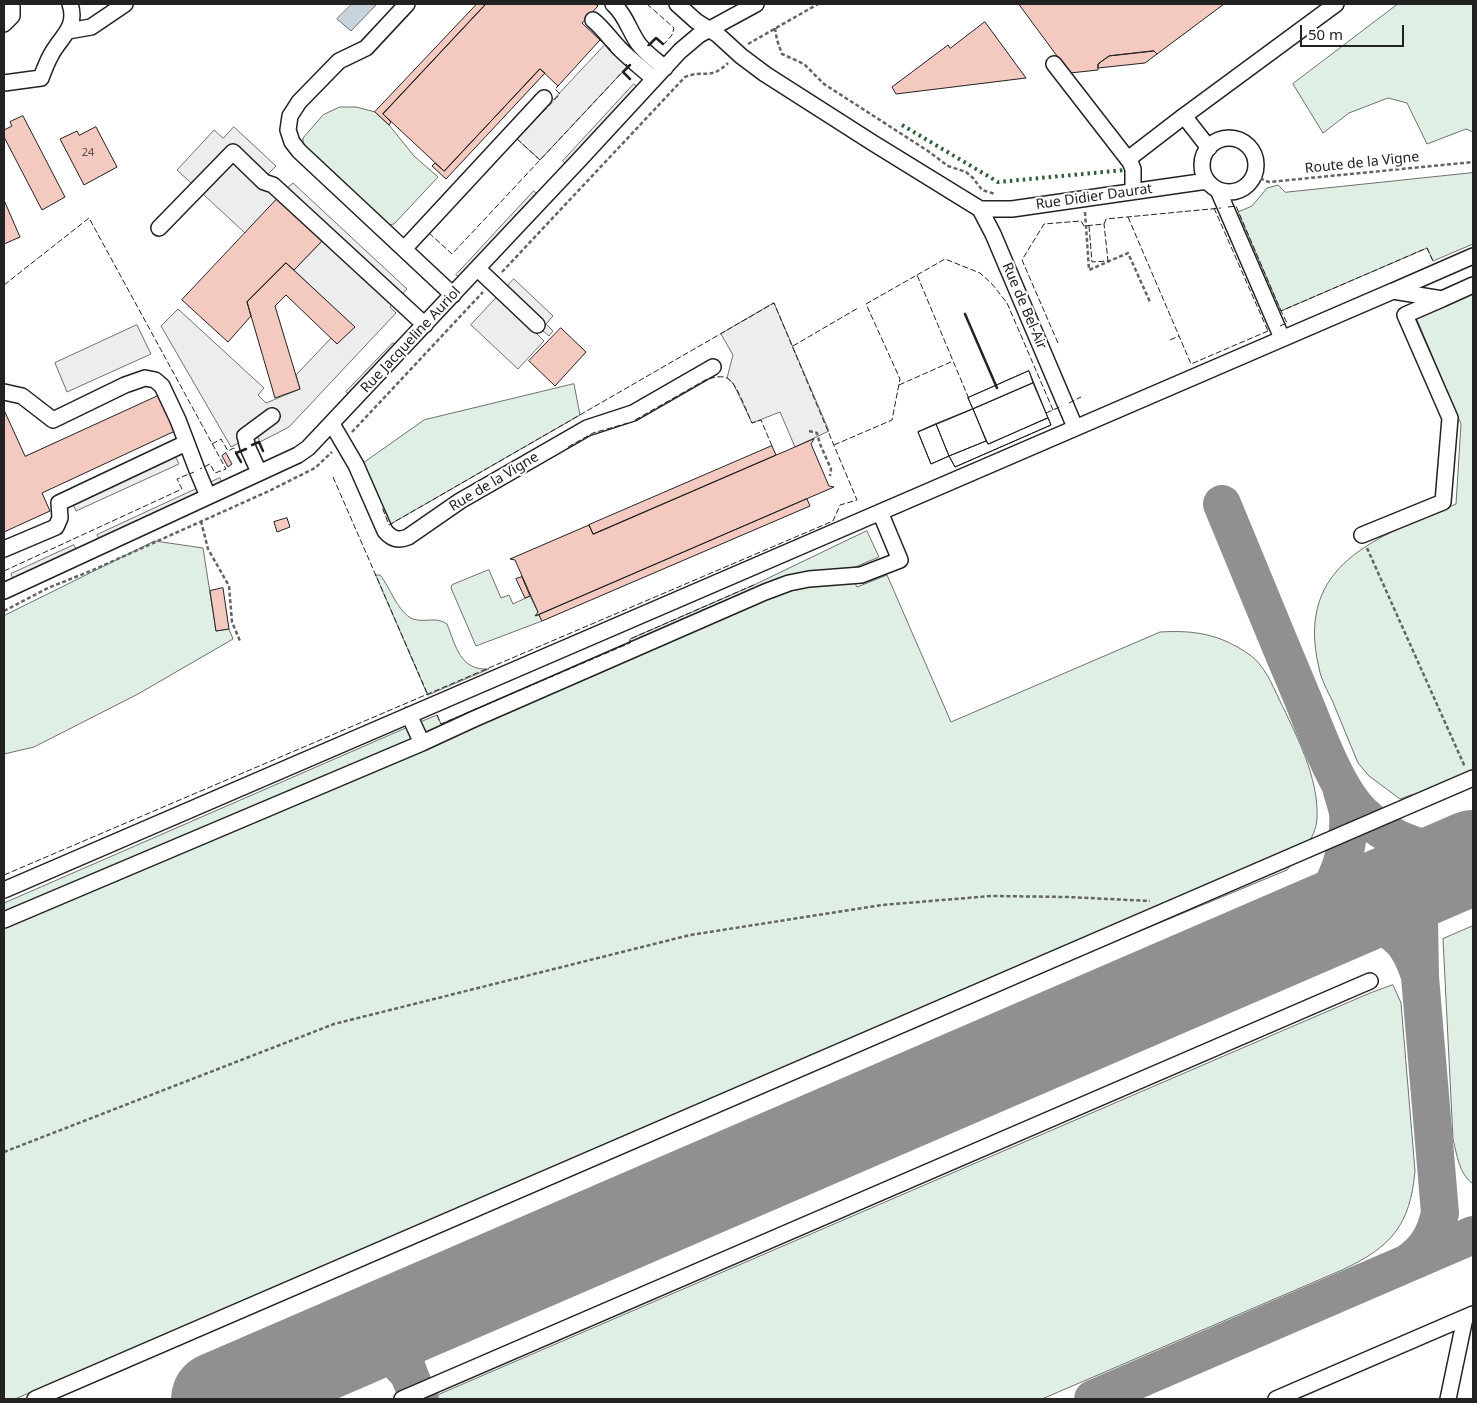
<!DOCTYPE html>
<html>
<head>
<meta charset="utf-8">
<style>
  body { margin:0 }
  #map { position:relative; width:1477px; height:1403px; overflow:hidden; background:#fff; font-family:"Noto Sans",sans-serif }
  canvas { display:block }
  .frame { position:absolute; inset:0; border:5px solid #222; pointer-events:none }
  .scale { position:absolute; left:1300px; top:25px; width:104px; height:22px; box-sizing:border-box; border:2px solid #222; border-top:0; padding-left:6px; font-size:15px; line-height:18px; white-space:nowrap; color:#222; -webkit-text-stroke:4px #fff; paint-order:stroke }
</style>
</head>
<body>
<div id="map">
<canvas width="1477" height="1403"></canvas>
<div class="frame"></div>
<div class="scale">50 m</div>
</div>
<script>
const c = document.querySelector('canvas').getContext('2d');
c.lineJoin = 'round';
function fillPath(path, color) { c.fillStyle = color; c.fill(path, 'evenodd'); }
function strokePath(path, color, width, dash) { c.strokeStyle = color; c.lineWidth = width; c.lineCap = dash ? 'butt' : 'round'; c.setLineDash(dash || []); c.stroke(path); }
function write(font, color, halo, rows, align = 'center') {
  c.font = font + ' "Noto Sans",sans-serif'; c.lineWidth = 4; c.setLineDash([]); c.textBaseline = 'middle'; c.strokeStyle = halo; c.fillStyle = color; for (const [text, x, y, turn = 0] of rows) {
    c.save(); c.translate(x, y); c.rotate((+turn || 0) * Math.PI / 180); c.textAlign = isNaN(turn) ? turn : align; if (halo) c.strokeText(text, 0, 0); c.fillText(text, 0, 0); c.restore();
  }
}
const green = new Path2D(`
  M1398,4H1473V132L1466,129L1427,144L1407,103L1388,98L1349,113L1323,133L1293,84Z
  M340,107H356L375,112L389,125L414,156L438,177L394,224L388,225L303,146V138L323,115Z
  M1473,173V244L1433,261L1427,248L1281,311L1238,212L1252,206L1267,188L1278,185L1285,192Z
  M1473,290V770L1418,795H1411L1400,799L1369,776L1358,763C1349,742 1341,721 1332,700C1327,690 1321,679 1319,668C1294,563 1378,537 1456,504L1461,424L1415,315Z
  M574,384L580,415L389,525L363,463L424,420Z
  M867,531L879,557L848,570L857,587L887,575L951,722L1160,632C1195,630 1220,634 1250,655C1264,665 1272,684 1279,699C1296,734 1319,778 1317,818C1316,839 1299,856 1287,870L136,1347L15,1399H4V903L408,727L437,715L441,724L630,643V639L756,584Z
  M155,541L203,548L216,631L229,629L233,639L138,694L34,747L4,754V616Z
  M489,570L501,598L509,595L513,604L530,596L538,612L536,616L539,615L542,621L476,646L451,588L452,585Z
  M376,575H380C390,587 398,613 413,619C425,623 436,616 447,624C456,646 460,671 489,669L428,695Z
  M1473,926V1184C1459,1174 1457,1155 1453,1139L1443,939Z
  M1393,985L1401,1003L1415,1171C1410,1226 1391,1247 1342,1270L1042,1399H428L1370,993Z`);
fillPath(green, '#e0efe3');
strokePath(green, '#6f6f6f', 1);
const parking = new Path2D(`
  M605,45L628,66L540,160L517,139Z
  M634,84L638,88L566,164L563,161Z
  M234,127L276,166L267,175L286,189L293,183L407,289L390,307L396,313L289,427L260,442L256,434L231,447L161,326L178,309L264,388L258,395L266,403L300,389L296,375L331,338L337,344L354,327L294,270L323,240L245,233L177,170L214,130L223,138Z
  M534,191L537,195L460,278L456,275Z
  M514,279L553,316L546,324L553,331L549,336L541,329L537,334L544,341L518,369L471,325Z
  M774,303L829,431L795,447L780,412L752,423L733,383L727,378L733,355L721,334Z
  M137,325L151,354L67,392L55,363Z
  M393,343L396,346L350,395L346,392Z
  M172,450L179,464L76,511L70,498Z
  M220,478L222,483L99,539L97,535Z
  M74,545L76,549L13,579L11,574Z`);
fillPath(parking, '#ededed');
strokePath(parking, '#6f6f6f', 1);
const water = new Path2D(`
  M352,4H377L351,31L337,19Z`);
fillPath(water, '#c7d3dd');
strokePath(water, '#6f6f6f', 1);
strokePath(new Path2D(`
  M1222,504C1249,569 1275,633 1302,697C1316,731 1336,789 1362,814C1392,843 1432,856 1473,850
  M1294,937C1311,930 1330,919 1349,918C1357,918 1364,920 1372,923C1400,932 1410,946 1419,973
  M1202,975C1231,961 1263,949 1291,931C1330,907 1351,858 1348,813C1347,806 1344,798 1342,791
  M1409,1262C1427,1250 1435,1235 1440,1213L1420,977L1419,920L1425,900L1437,883L1447,873L1473,860
  M343,1345C376,1345 383,1345 406,1371
  M420,1399C407,1372 393,1346 417,1320C423,1314 430,1310 436,1306
  M1093,1399L1473,1235`), '#909090', 38);
strokePath(new Path2D(`
  M218,1399L1473,857`), '#909090', 94);
const building = new Path2D(`
  M477,4H486L383,114L391,122L389,125L375,112Z
  M486,4H595L598,6L582,23L600,40L558,86L540,69L444,171L383,114Z
  M1019,4H1224L1157,54L1154,51L1109,56L1098,64V70L1070,73Z
  M985,22L1026,78L896,94L892,87L948,45L950,48Z
  M1154,51L1157,54L1145,63L1098,68V64L1109,56Z
  M540,69L545,73L446,179L432,166L435,163L444,171Z
  M23,116L65,197L42,210L4,137V130L12,126L10,122Z
  M96,127L117,167L84,185L60,139L77,131L79,135Z
  M278,198L323,240L294,270L286,263L247,302L251,316L228,342L182,300Z
  M4,200L20,237L4,244Z
  M286,263L355,327L337,344L286,295L275,306L300,389L275,398L247,302Z
  M561,328L586,352L555,386L529,361Z
  M1029,371L1051,425L955,467L949,456L931,464L918,432L973,409L968,398Z
  M1029,371L1033,383L973,409L968,398Z
  M1033,383L1048,418L988,444L973,409Z
  M158,396L175,431L42,493L50,511L4,532V410L25,456Z
  M973,409L986,441L949,456L936,424Z
  M1048,418L1051,425L955,467L949,456L986,441L988,444Z
  M936,424L949,456L931,464L918,432Z
  M814,439L811,444L829,486L834,487L535,616L538,612L515,560L510,559L589,525L593,534Z
  M772,446L776,455L593,534L589,525Z
  M226,453L232,464L228,467L222,456Z
  M807,499L810,506L542,621L539,615Z
  M287,518L290,527L277,532L274,522Z
  M522,577L530,596L525,598L516,579Z
  M223,588L229,629L216,631L210,591Z`);
fillPath(building, '#f3c9c0');
strokePath(building, '#222', 1);
const minor = new Path2D(`
  M407,4L366,48L339,61L299,102L290,116L288,130L292,142L299,151L453,295
  M613,4C625,14 629,30 638,43C645,53 656,60 665,68
  M677,4L696,21L718,35L741,56L765,74L873,143L980,209
  M593,20C604,29 611,40 621,50C631,60 643,69 654,79
  M4,24L12,16V7L10,4
  M68,31L91,27L125,4
  M1054,64L1130,162
  M4,83L41,78C44,70 47,62 51,55C60,37 78,28 70,4
  M1202 165a27 27 0 1 1 54 0a27 27 0 1 1-54 0Z
  M1209,148L1184,116L1336,4
  M1218,190L1282,338
  M1133,191V169L1130,162L1132,156L1184,116
  M980,209L993,234L1075,427
  M980,209H1012L1207,181
  M159,228L233,152L264,182L273,185L425,325
  M404,249L544,98
  M478,269L537,325
  M1393,291L1473,256
  M4,392L22,396L53,420L125,385L145,378L155,380L162,386L178,420L197,470L208,496
  M332,424L356,465L385,531C392,539 398,541 408,537L460,501L587,428L633,413L713,367
  M259,472L248,448L245,436L272,416
  M1362,535L1443,502L1450,418L1405,315L1442,299
  M4,549L56,527L60,518L59,503L186,443
  M4,591L298,455L308,448L581,158L680,51L699,35L756,4
  M409,715L422,743
  M4,890L1393,291L1442,299L1473,285
  M4,920L422,743L474,719L765,592L789,583L809,579L861,575L900,560L880,512
  M35,1399L1473,778
  M402,1399L1370,981
  M1276,1399L1473,1314
  M1448,1399L1465,1318`);
strokePath(minor, '#222', 18);
strokePath(new Path2D(`
  M775,28L777,40L782,54L804,64L824,84L928,151L948,166L966,172L973,178L982,190L995,194
  M748,44L818,4
  M1254,176L1269,182L1473,162
  M1085,212L1089,270L1128,253L1150,302
  M502,272L685,77C705,69 709,81 728,63
  M809,431L817,433L820,444L831,469L830,476
  M352,432L483,292
  M201,521L208,549L229,586L232,622L240,641
  M1367,548L1465,767
  M4,611L48,588L93,570L269,491L315,468L332,452
  M4,1152L334,1024L690,935L882,905L991,896L1068,897L1150,901`), '#646464', 2.5, [4, 2.5]);
strokePath(minor, '#fff', 15);
strokePath(new Path2D(`
  M902,125L998,182L1125,170`), '#2f5e38', 4, [2.5, 4]);
strokePath(new Path2D(`
  M647,4L674,28L672,35L664,44L656,37L647,46
  M600,40L611,50
  M540,160L517,139L560,94L555,89L558,86
  M1228,207L1236,206L1281,311L1427,248L1433,261
  M1214,208L1268,331
  M1128,217L1191,364L1268,331
  M1089,226L1092,262L1108,261L1104,224
  M429,233L452,254L628,66L626,64
  M917,275L945,259L980,273L992,284L1007,303L1053,410
  M4,285L89,218L226,469L215,473L210,464L200,469
  M1280,326L1287,323L1281,311
  M1170,340L1179,336
  M1058,343L1022,260L1044,224L1081,221L1084,226L1104,224L1106,219L1221,208
  M793,346L858,308
  M899,385L953,361
  M1069,403L1081,397
  M1046,413L1062,406
  M635,420L707,379C713,378 721,375 727,378C737,383 747,413 752,423L761,420L772,446
  M212,444L221,439L228,451L234,448L236,453
  M834,445L892,420L900,379L866,304L917,275L969,399
  M568,447L593,433L628,423
  M333,477L428,695
  M4,571L182,489L177,479L194,472
  M437,715L441,724L630,643V639L756,584
  M4,875L833,521L840,505L857,500L774,303L389,525L382,507`), '#222', 1, [6, 2.5]);
strokePath(new Path2D(`
  M649,45L656,38L663,44
  M630,65L623,72L630,79
  M965,314L997,388
  M252,445L259,442L263,451
  M241,462L236,453L246,449`), '#222', 2.5);
write('11px', '#564c4a', null, [
  ["24",88,153]
]);
write('14px', '#222', '#fff', [
  ["Route de la Vigne",1362,163,-6],
  ["Rue Didier Daurat",1094,197,-8],
  ["Rue de Bel-Air",1024,306,67],
  ["Rue Jacqueline Auriol",411,340,-47],
  ["Rue de la Vigne",494,482,-31]
]);
</script>
</body>
</html>
